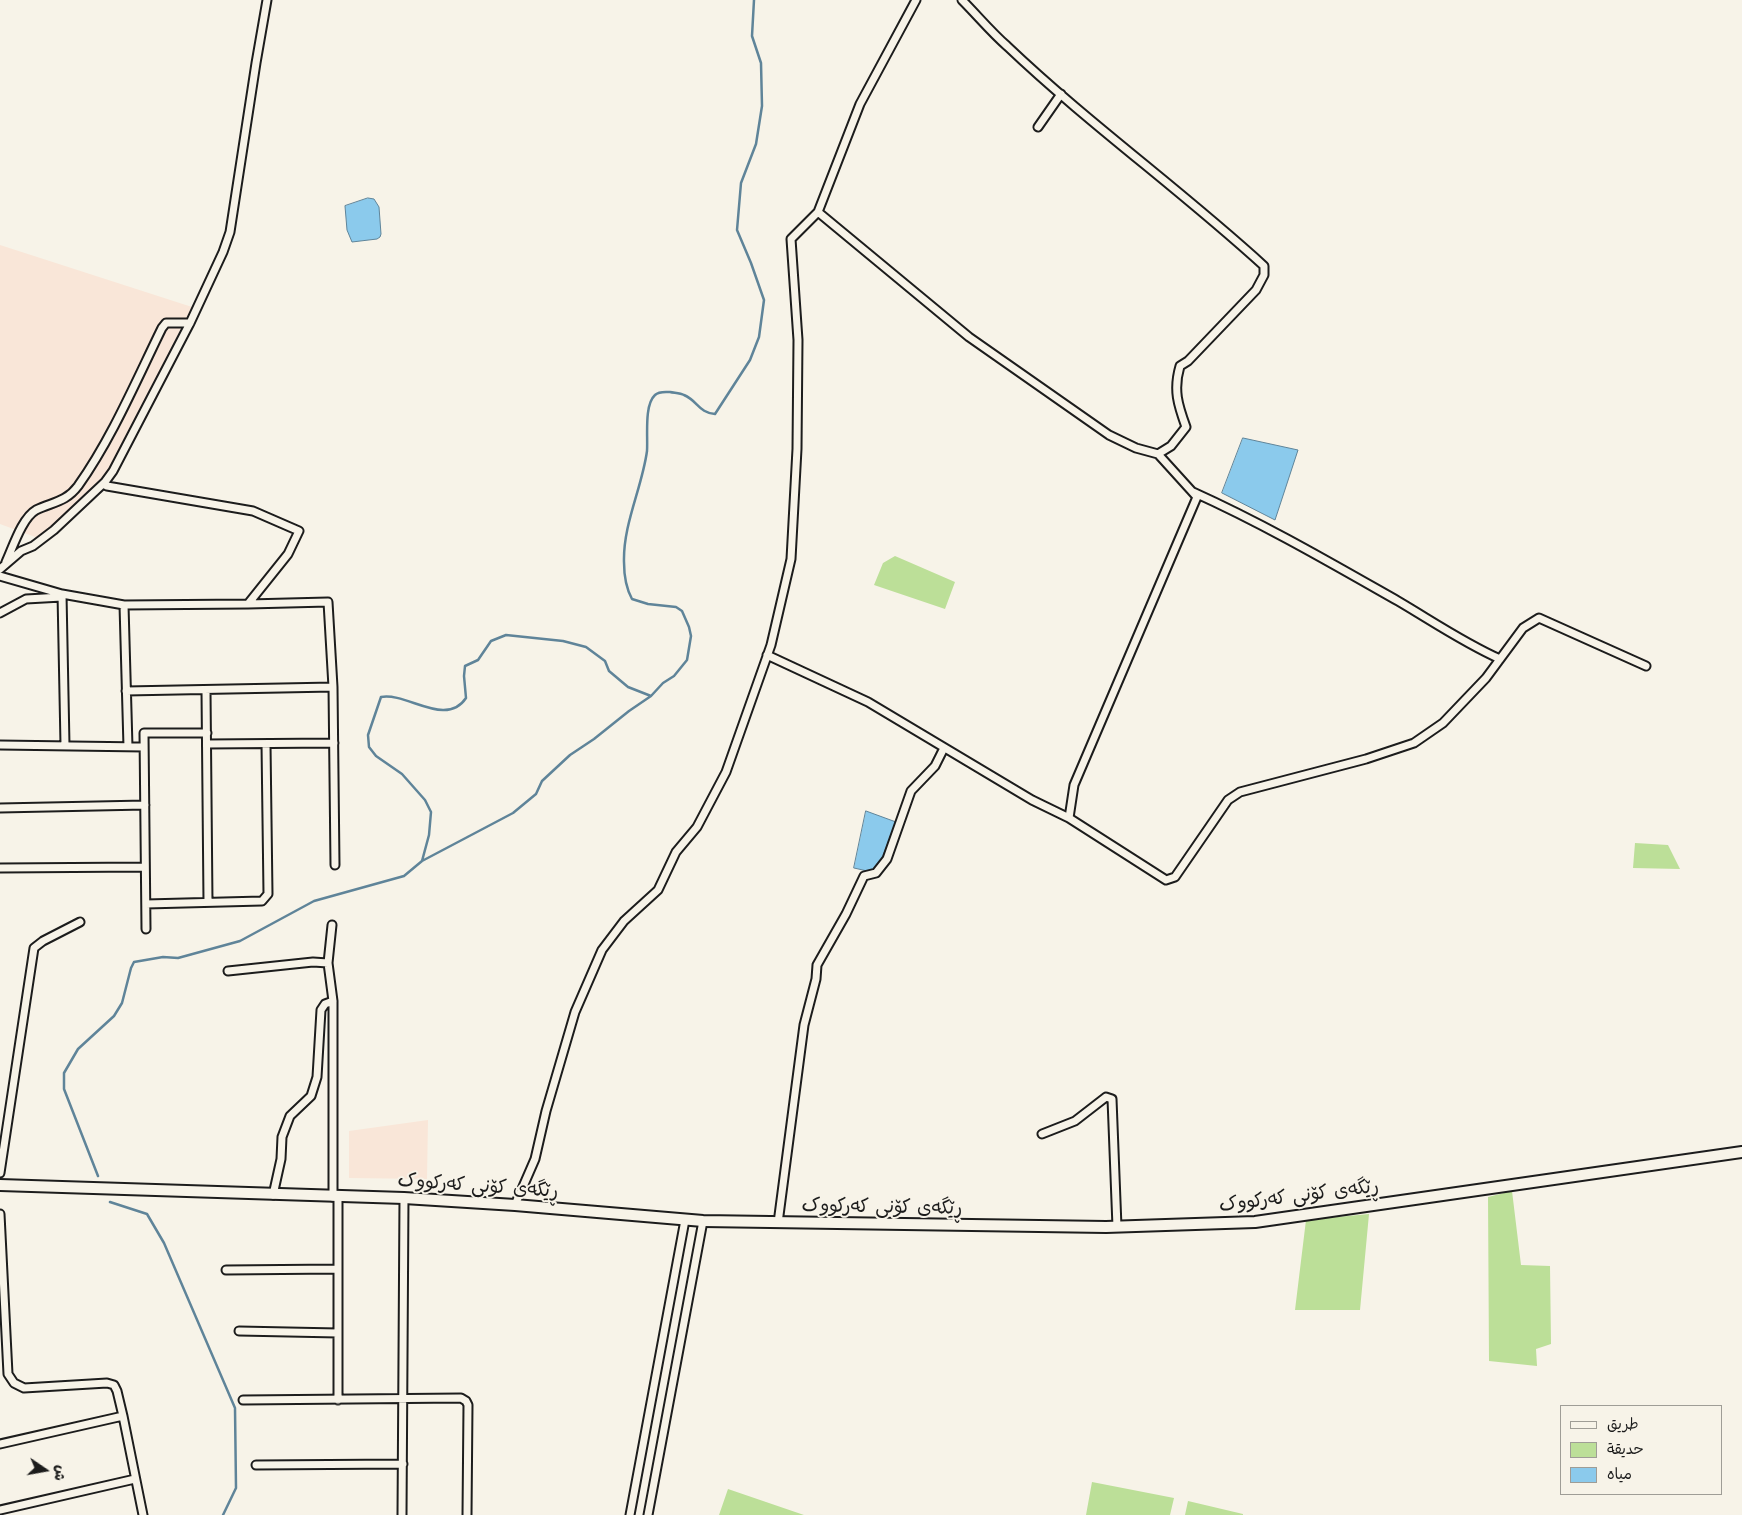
<!DOCTYPE html>
<html>
<head>
<meta charset="utf-8">
<style>
  body { margin:0 }
  #map { position:relative; width:1742px; height:1515px; overflow:hidden; background:#f7f3e8; font-family:"Comic Neue","Playpen Sans Arabic",sans-serif }
  canvas { display:block }
  .legend { position:absolute; left:1560px; top:1405px; width:162px; height:90px; box-sizing:border-box; background:#f7f3e8; border:1px solid #9f9d96; margin:0; padding:6px 9px; list-style:none; font-size:15px; color:#1c1c1c }
  .legend li { display:flex; align-items:center; gap:10px; height:25px }
  .legend b { width:25px; border:1px solid #9f9d96 }
  .north { position:absolute; left:20px; top:1445px; width:50px; height:50px; -webkit-text-stroke:4px #f7f3e8; paint-order:stroke; rotate:102deg; font-size:14px; font-weight:700; line-height:20px; text-align:center; color:#1c1c1c }
  .north::after { content:''; display:block; margin:auto; width:18px; height:22px; background:#1c1c1c; clip-path:polygon(50% 0,100% 100%,50% 72%,0 100%) }
</style>
</head>
<body>
<div id="map">
<canvas width="1742" height="1515"></canvas>
<ul class="legend">
<li><b style="height:6px;background:#f7f3e8"></b>طريق</li>
<li><b style="height:14px;background:#bcdf98"></b>حديقة</li>
<li><b style="height:14px;background:#8bcaec"></b>مياه</li>
</ul>
<div class="north">ش</div>
</div>
<script>
const c = document.querySelector('canvas').getContext('2d');
c.lineJoin = 'round';
function fillPath(path, color) { c.fillStyle = color; c.fill(path, 'evenodd'); }
function strokePath(path, color, width, dash) { c.strokeStyle = color; c.lineWidth = width; c.lineCap = dash ? 'butt' : 'round'; c.setLineDash(dash || []); c.stroke(path); }
function write(font, color, halo, rows, align = 'center') {
  c.font = font + ' "Comic Neue","Playpen Sans Arabic",sans-serif'; c.lineWidth = 4; c.setLineDash([]); c.textBaseline = 'middle'; c.strokeStyle = halo; c.fillStyle = color; for (const [text, x, y, turn = 0] of rows) {
    c.save(); c.translate(x, y); c.rotate((+turn || 0) * Math.PI / 180); c.textAlign = isNaN(turn) ? turn : align; if (halo) c.strokeText(text, 0, 0); c.fillText(text, 0, 0); c.restore();
  }
}
fillPath(new Path2D(`
  M0,245L192,307L131,432L113,464L98,483L38,538L0,524Z
  M428,1120L427,1179L349,1178V1131Z`), '#f9e6d8');
fillPath(new Path2D(`
  M895,556L955,582L945,609L874,585L883,563Z
  M1635,843L1668,845L1680,869L1633,868Z
  M1512,1191L1521,1265L1550,1266L1551,1344L1536,1349L1537,1366L1489,1361L1488,1197Z
  M1369,1214L1360,1310H1295L1306,1220Z
  M1092,1482L1174,1498L1170,1515H1086Z
  M728,1489L804,1515H719Z
  M1188,1501L1243,1514V1515H1185Z`), '#bcdf98');
const water = new Path2D(`
  M368,198L374,199L379,207L381,234L380,237L377,239L352,242L347,230L345,206Z
  M1243,438L1298,450L1275,520L1222,493Z
  M866,811L896,822L876,873L854,868Z`);
fillPath(water, '#8bcaec');
strokePath(water, '#5f8499', 1);
strokePath(new Path2D(`
  M422,861L513,813L536,794L542,781L570,755L594,739L629,711L651,696
  M98,1176L64,1089V1073L78,1049L114,1016L122,1003L131,968L134,962L163,957L178,958L240,941L314,901L404,876L422,861L429,835L431,812L425,800L402,774L376,756L369,747L368,735L381,697C407,692 446,728 466,698L464,676L465,666L478,660L491,641L506,635L563,641L586,647L605,661L609,671L628,687L651,696L663,683L674,676L687,660L691,636L689,627L682,611L676,607L648,604L632,599C626,588 624,575 624,562C623,524 642,488 647,451C648,436 644,405 655,395C659,391 665,392 670,392C674,393 680,393 684,395C698,401 699,413 715,414L750,360L759,337L764,300L751,263L737,230L741,183L756,144L762,106L761,63L752,36L754,0
  M110,1202L147,1214L164,1243L235,1408L236,1488L223,1515`), '#5f8499', 2.5);
const street = new Path2D(`
  M1038,127L1061,94
  M818,212L969,337L1109,435L1136,448L1158,454L1171,446L1186,427C1178,405 1173,390 1180,366L1188,361L1256,290L1264,275V266C1181,190 1089,124 1007,46C991,32 977,15 962,0
  M1158,454L1197,497L1074,785L1069,818L1166,880L1175,877L1228,800L1240,792L1366,759L1414,743L1443,723L1486,678L1523,628L1539,618L1646,666
  M103,484L107,486L253,511L299,531L288,554L248,604L124,605
  M1193,492C1264,524 1331,563 1398,601C1432,621 1464,643 1500,659
  M6,562C13,547 22,518 36,510C53,502 66,502 78,486C112,438 136,381 162,328L166,323H190
  M0,569L21,551L33,546L54,530L105,482L113,471L190,323L223,252L230,232L256,63L267,0
  M0,576L62,594
  M248,604L328,602L333,687L335,865
  M0,613L26,599L62,597
  M767,655L868,702L1032,800L1069,818
  M126,691L333,687
  M206,691L208,902
  M207,744L334,743
  M0,745L144,747
  M65,745L62,594L124,605L128,747
  M0,808L145,805
  M0,868L145,867
  M146,904L262,901L268,894L266,744
  M146,929L144,733H207
  M328,963L332,925
  M228,971L313,962L328,963L333,1001V1197
  M1042,1134L1075,1121L1106,1097L1112,1099L1117,1227
  M0,1173L34,948L43,941L80,922
  M273,1195L281,1159L282,1137L290,1116L311,1096L317,1077L321,1010L325,1004L333,1001
  M515,1205L535,1159L546,1111L575,1012L602,950L624,921L658,890L676,852L697,827L726,772L771,645L791,559L797,449L798,340L791,239L818,212L860,104L916,0
  M0,1214L8,1374L14,1383L24,1388L107,1383L114,1385L117,1391L123,1416L143,1515
  M778,1223L804,1025L816,979L817,965L846,914L864,876L876,873L887,859L911,791L935,766L944,748
  M226,1270L338,1269
  M239,1331L338,1333
  M243,1400L461,1398L466,1401L468,1405L467,1515
  M338,1400V1197
  M0,1444L123,1416
  M256,1465L403,1464
  M0,1510L135,1479
  M402,1515L404,1198
  M630,1515L685,1220
  M648,1515L703,1221`);
const secondary = new Path2D(`
  M0,1185L404,1198L515,1205L703,1221L1106,1227L1255,1222L1742,1152`);
strokePath(street, '#1c1c1c', 11);
strokePath(secondary, '#1c1c1c', 14);
strokePath(street, '#f7f3e8', 7);
strokePath(secondary, '#f7f3e8', 10);
write('19px', '#1c1c1c', '#f7f3e8', [
  ["ڕێگەی کۆنی کەرکووک",478,1186,4],
  ["ڕێگەی کۆنی کەرکووک",1299,1196,-7],
  ["ڕێگەی کۆنی کەرکووک",882,1207,1]
]);
</script>
</body>
</html>
